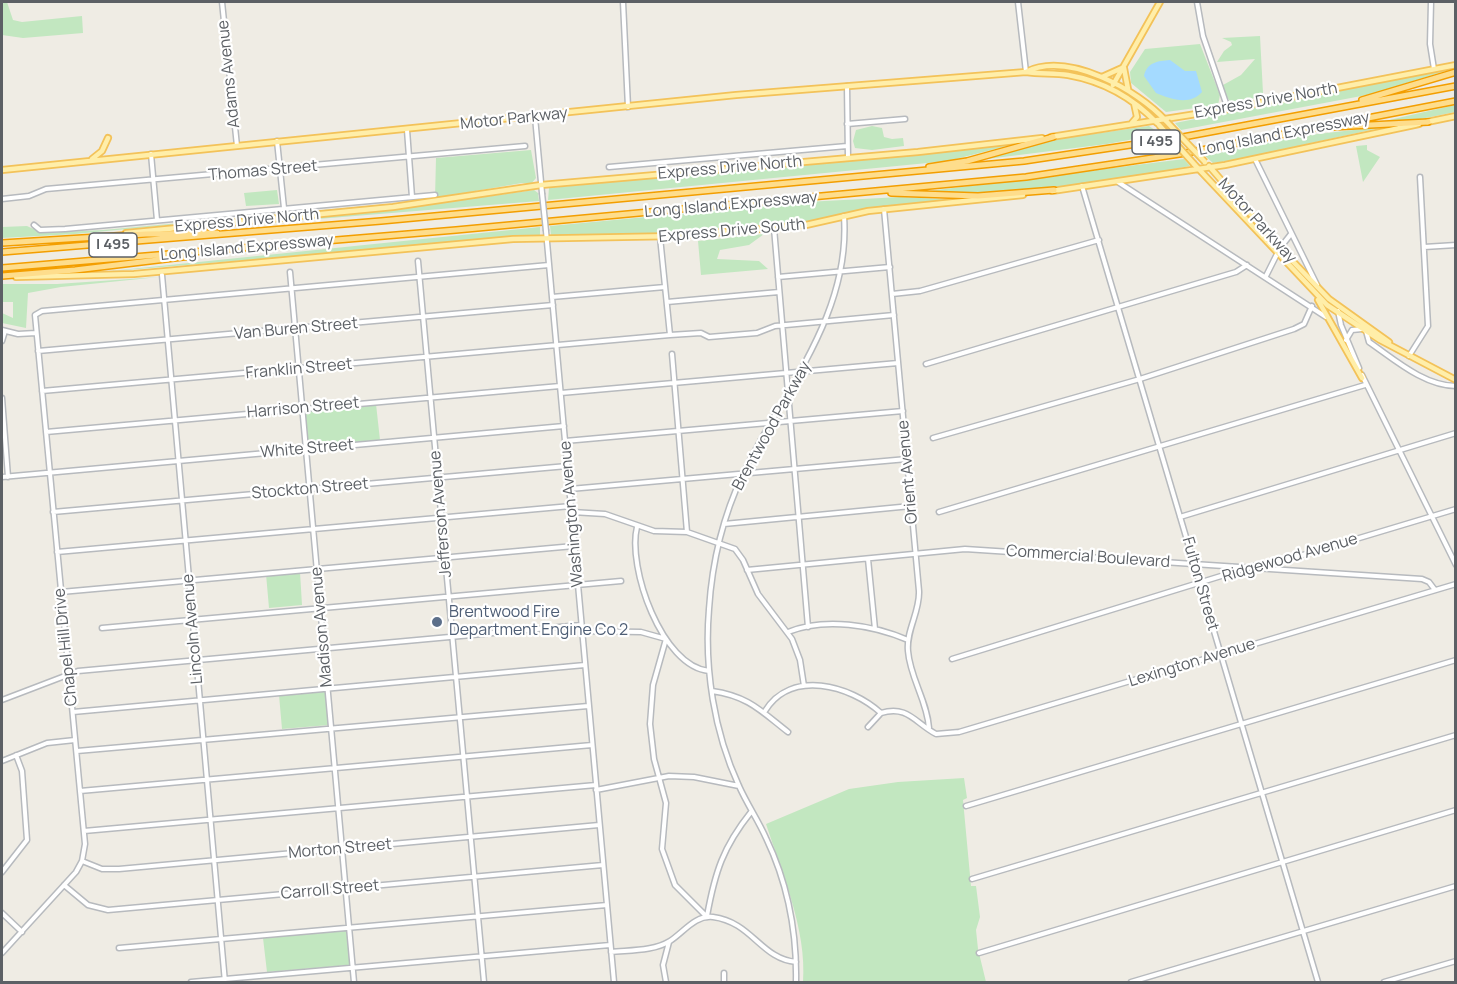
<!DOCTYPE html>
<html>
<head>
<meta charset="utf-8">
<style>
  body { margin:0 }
  #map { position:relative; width:1457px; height:984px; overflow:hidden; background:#efece4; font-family:Manrope,sans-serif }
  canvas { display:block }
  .frame { position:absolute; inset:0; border:3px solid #5c6065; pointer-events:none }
</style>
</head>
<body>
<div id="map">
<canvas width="1457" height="984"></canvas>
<div class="frame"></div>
</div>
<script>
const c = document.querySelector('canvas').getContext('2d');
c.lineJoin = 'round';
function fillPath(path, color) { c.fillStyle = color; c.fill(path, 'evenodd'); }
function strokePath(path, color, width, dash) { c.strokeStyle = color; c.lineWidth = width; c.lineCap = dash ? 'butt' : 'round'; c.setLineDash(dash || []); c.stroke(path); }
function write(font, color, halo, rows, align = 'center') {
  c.font = font + ' Manrope,sans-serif'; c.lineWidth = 4.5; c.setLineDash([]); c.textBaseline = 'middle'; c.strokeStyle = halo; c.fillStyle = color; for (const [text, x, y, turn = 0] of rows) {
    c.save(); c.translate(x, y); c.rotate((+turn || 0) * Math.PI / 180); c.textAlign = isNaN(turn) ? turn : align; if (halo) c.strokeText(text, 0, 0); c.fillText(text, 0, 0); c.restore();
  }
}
fillPath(new Path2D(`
  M2,2H7L13,20L22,22L82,16L83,33L23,38L2,35Z
  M1260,36L1263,93L1262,96L1243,101H1230L1224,94L1223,85L1241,75L1255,59L1217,62L1224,51L1232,45L1231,42L1222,38Z
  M1200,44L1220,95L1218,105L1166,112L1131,83L1130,72L1145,49Z
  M1455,68L1372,94L1181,130L1175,123Z
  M1455,105V112L1416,120L1376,123Z
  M872,126L882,128L884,137L892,139L903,138L904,146L872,150L855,148L853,141L856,130Z
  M1149,126L1161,134L1107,144L971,161L1058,139Z
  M1389,126L1229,161L1213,163L1205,156L1300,136Z
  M1011,145L948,161L548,200L549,188Z
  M1367,145V150L1380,157L1363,182L1356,146Z
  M531,150L536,178L531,184L522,183L435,198L436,158Z
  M1184,159L1190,166L1128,178L1015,192L989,194L929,191Z
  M277,190L279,204L246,206L244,193Z
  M534,190L538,193L539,201L195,229L377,212Z
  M900,197L961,200L865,210L813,222L759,227L666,235L551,236L550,226L806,202Z
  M400,203L75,234L2,238V227L27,226L42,233L103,230Z
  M540,227V236L101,272Z
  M764,234L749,245L720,250L717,259L759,261L768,269L701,275L698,241Z
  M159,277L61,287L28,293L26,328L2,323V313L13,318V302H2V284H57Z
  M376,404L380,440L308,446L305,410Z
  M300,572L302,605L269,608L266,574Z
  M326,691L329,725L282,729L279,695Z
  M964,778L967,798L963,800L971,886H976L980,917L976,930L978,949L986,982H803C807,930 782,873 766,824L849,789L898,782Z
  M347,930L350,965L267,972L263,938Z`), '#c2e7c0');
fillPath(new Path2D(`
  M1170,60L1185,71H1196L1202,92C1190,106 1170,99 1156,93L1144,76C1147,62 1158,61 1170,60Z`), '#a4daff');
const minor = new Path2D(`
  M222,2L237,146
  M623,2L628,107
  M1018,2L1026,72
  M1197,2L1203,36L1228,109
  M1431,2L1430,44L1434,69
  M847,86L848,158
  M535,117L542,193
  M847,124L905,119
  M407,130L412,197
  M277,141L284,208
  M151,154L157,220
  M1255,159L1317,285
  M609,167L847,146
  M1118,182L1326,317
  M1082,186L1318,982
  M2,199L29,196L46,189L525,146
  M884,209L919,591C920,612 906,630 908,651C910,678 927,700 929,728
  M34,225L40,230L65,229L435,195
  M774,228L808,627
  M546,231L614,982
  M660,237L670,335
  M1424,247L1456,245
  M418,261L484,982
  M290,272L354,982
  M162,275L225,982
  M1266,276L1280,248L1291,234
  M778,277L890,267
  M892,294L920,291L1099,240
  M552,297L665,287
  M667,302L779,292
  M1338,311L1341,325L1359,368
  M2,330L18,334L36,333
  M1366,331L1369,342C1394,359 1424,386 1456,386
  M1346,340L1352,330L1362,329
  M2,341L5,331
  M38,351L553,305
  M672,354L687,532
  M1409,356L1428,326L1420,177
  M926,364L1236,272L1247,265
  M1362,375L1456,565
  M42,391L670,335L701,333L709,337L757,333L775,326L894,315
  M561,393L898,363
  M2,398L8,477
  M46,432L560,386
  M933,438L1140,379L1294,329L1304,324L1312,306
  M565,441L903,411
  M2,477L564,426
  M570,489L907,459
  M53,512L567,466
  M572,512L605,514L654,531L687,532L735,549L743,560L758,594L792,639L800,660L804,686
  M939,512L1365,385
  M1180,517L1456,433
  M724,524L911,506
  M637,527C627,567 662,667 709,671
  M57,552L571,506
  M868,559L875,629
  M1254,566L1296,557L1456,509
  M747,570L965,549L1422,579L1429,582L1435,590
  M61,592L574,546
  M102,628L621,581
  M582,631L641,632L666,639L653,685L650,724L654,759L666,803L662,849L675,885L707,917
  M788,632C825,617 873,625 908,640
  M952,659L1247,568
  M712,691C748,696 761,711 788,732
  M2,700L78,671L581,625
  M765,711C791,669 850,685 881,713C908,705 915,723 936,734L959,732L1456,584
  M73,712L585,665
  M868,727L881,713
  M77,751L588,706
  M2,761L47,743L75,740
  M596,790L669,776L694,777L739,786
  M80,791L592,745
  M966,806L1456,660
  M84,831L596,785
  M82,861L102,869H119L599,825
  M2,872L27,840L22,771L16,755
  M972,879L1456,735
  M64,885L88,905L108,910L603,865
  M2,913L22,932
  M707,916C715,872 723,847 751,812
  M119,948L607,905
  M611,952C630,950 654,951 670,941C684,932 695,915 713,917C752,922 761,959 796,962
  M2,953L76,872L82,861L85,844L35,315L42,311L549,265
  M979,953L1456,810
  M724,973V982
  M191,982L610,945
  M666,982L663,965L669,942
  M796,982C797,931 788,884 766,838C758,820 747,804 739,786C714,732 704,668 709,609C712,563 723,516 743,474C782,392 851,315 844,216
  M1131,982L1456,886
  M1384,982L1456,961`);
const major = new Path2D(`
  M1124,68L1128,89
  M1026,72C1068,51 1138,90 1166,121
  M1102,77L1122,68
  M1113,85L1160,2
  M1427,122L1456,116
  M1131,124L1137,117L1134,103
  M1051,137L1228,109L1456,65
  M92,159L102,151L108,138
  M1194,164L1327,305L1380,340L1456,380
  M1209,166L1280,248L1329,299L1389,342
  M2,170L736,95L1026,72C1040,74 1054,73 1068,75C1102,81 1133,98 1157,123
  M1052,191L1225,165L1419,124
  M126,233L393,207L541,185L918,152L1042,138
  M16,277L134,274L513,239L677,236L806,225L868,211L1023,195
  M1318,300L1362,378`);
const highway = new Path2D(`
  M1362,100L1456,72
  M1332,127L1428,122
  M929,167L967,161L1053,137
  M891,193L978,196L1054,190
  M2,243L146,234L217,233
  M2,252L381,221L1024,161L1183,137L1456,86
  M2,268L456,230L1026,177L1186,153L1456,101
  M2,276L75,270L191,256`);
strokePath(minor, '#b7babe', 7);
strokePath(major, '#f3c259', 8);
strokePath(highway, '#f39e00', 8);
strokePath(minor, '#fff', 4);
strokePath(major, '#ffeea9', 4.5);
strokePath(highway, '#fedd8c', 5);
const minorBridge = new Path2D(`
  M542,193L546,231`);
const majorBridge = new Path2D(`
  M1167,122L1205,162
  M1159,125L1194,164`);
strokePath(minorBridge, '#b7babe', 7, []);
strokePath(majorBridge, '#f3c259', 8, []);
strokePath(minorBridge, '#fff', 4);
strokePath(majorBridge, '#ffeea9', 4.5);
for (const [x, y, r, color] of [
  [437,622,6,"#5c6f8a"]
]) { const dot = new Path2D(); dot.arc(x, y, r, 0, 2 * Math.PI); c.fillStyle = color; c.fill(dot); strokePath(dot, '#fff', 2); }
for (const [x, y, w] of [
  [1156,142,48],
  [113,245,48]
]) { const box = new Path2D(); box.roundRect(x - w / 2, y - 12, w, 24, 4.5); c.fillStyle = '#fff'; c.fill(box); strokePath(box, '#5c6065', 1.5); }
write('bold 15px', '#5c6065', null, [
  ["I 495",1156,142],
  ["I 495",113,245]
]);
write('16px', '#5c6065', '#fff', [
  ["Adams Avenue",229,74,-96],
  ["Express Drive North",1266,101,-10],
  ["Motor Parkway",514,119,-6],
  ["Long Island Expressway",1284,134,-11],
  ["Express Drive North",730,168,-5],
  ["Thomas Street",263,171,-5],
  ["Long Island Expressway",731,205,-5],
  ["Express Drive North",247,221,-5],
  ["Motor Parkway",1257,221,48],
  ["Express Drive South",732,231,-5],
  ["Long Island Expressway",247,248,-5],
  ["Van Buren Street",296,329,-5],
  ["Franklin Street",299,369,-5],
  ["Harrison Street",303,408,-5],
  ["Brentwood Parkway",772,426,-61],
  ["White Street",307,449,-5],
  ["Orient Avenue",908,472,-95],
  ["Stockton Street",310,489,-5],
  ["Jefferson Avenue",441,514,-95],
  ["Washington Avenue",572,514,-95],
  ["Commercial Boulevard",1088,557,4],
  ["Ridgewood Avenue",1290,558,-16],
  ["Fulton Street",1200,584,74],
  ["Madison Avenue",322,627,-95],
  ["Lincoln Avenue",193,629,-95],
  ["Chapel Hill Drive",66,647,-96],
  ["Lexington Avenue",1192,663,-17],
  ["Morton Street",340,849,-5],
  ["Carroll Street",330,890,-5]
]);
write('16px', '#4e5e75', '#fff', [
  ["Brentwood Fire",449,613],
  ["Department Engine Co 2",449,631]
], 'left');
</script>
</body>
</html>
